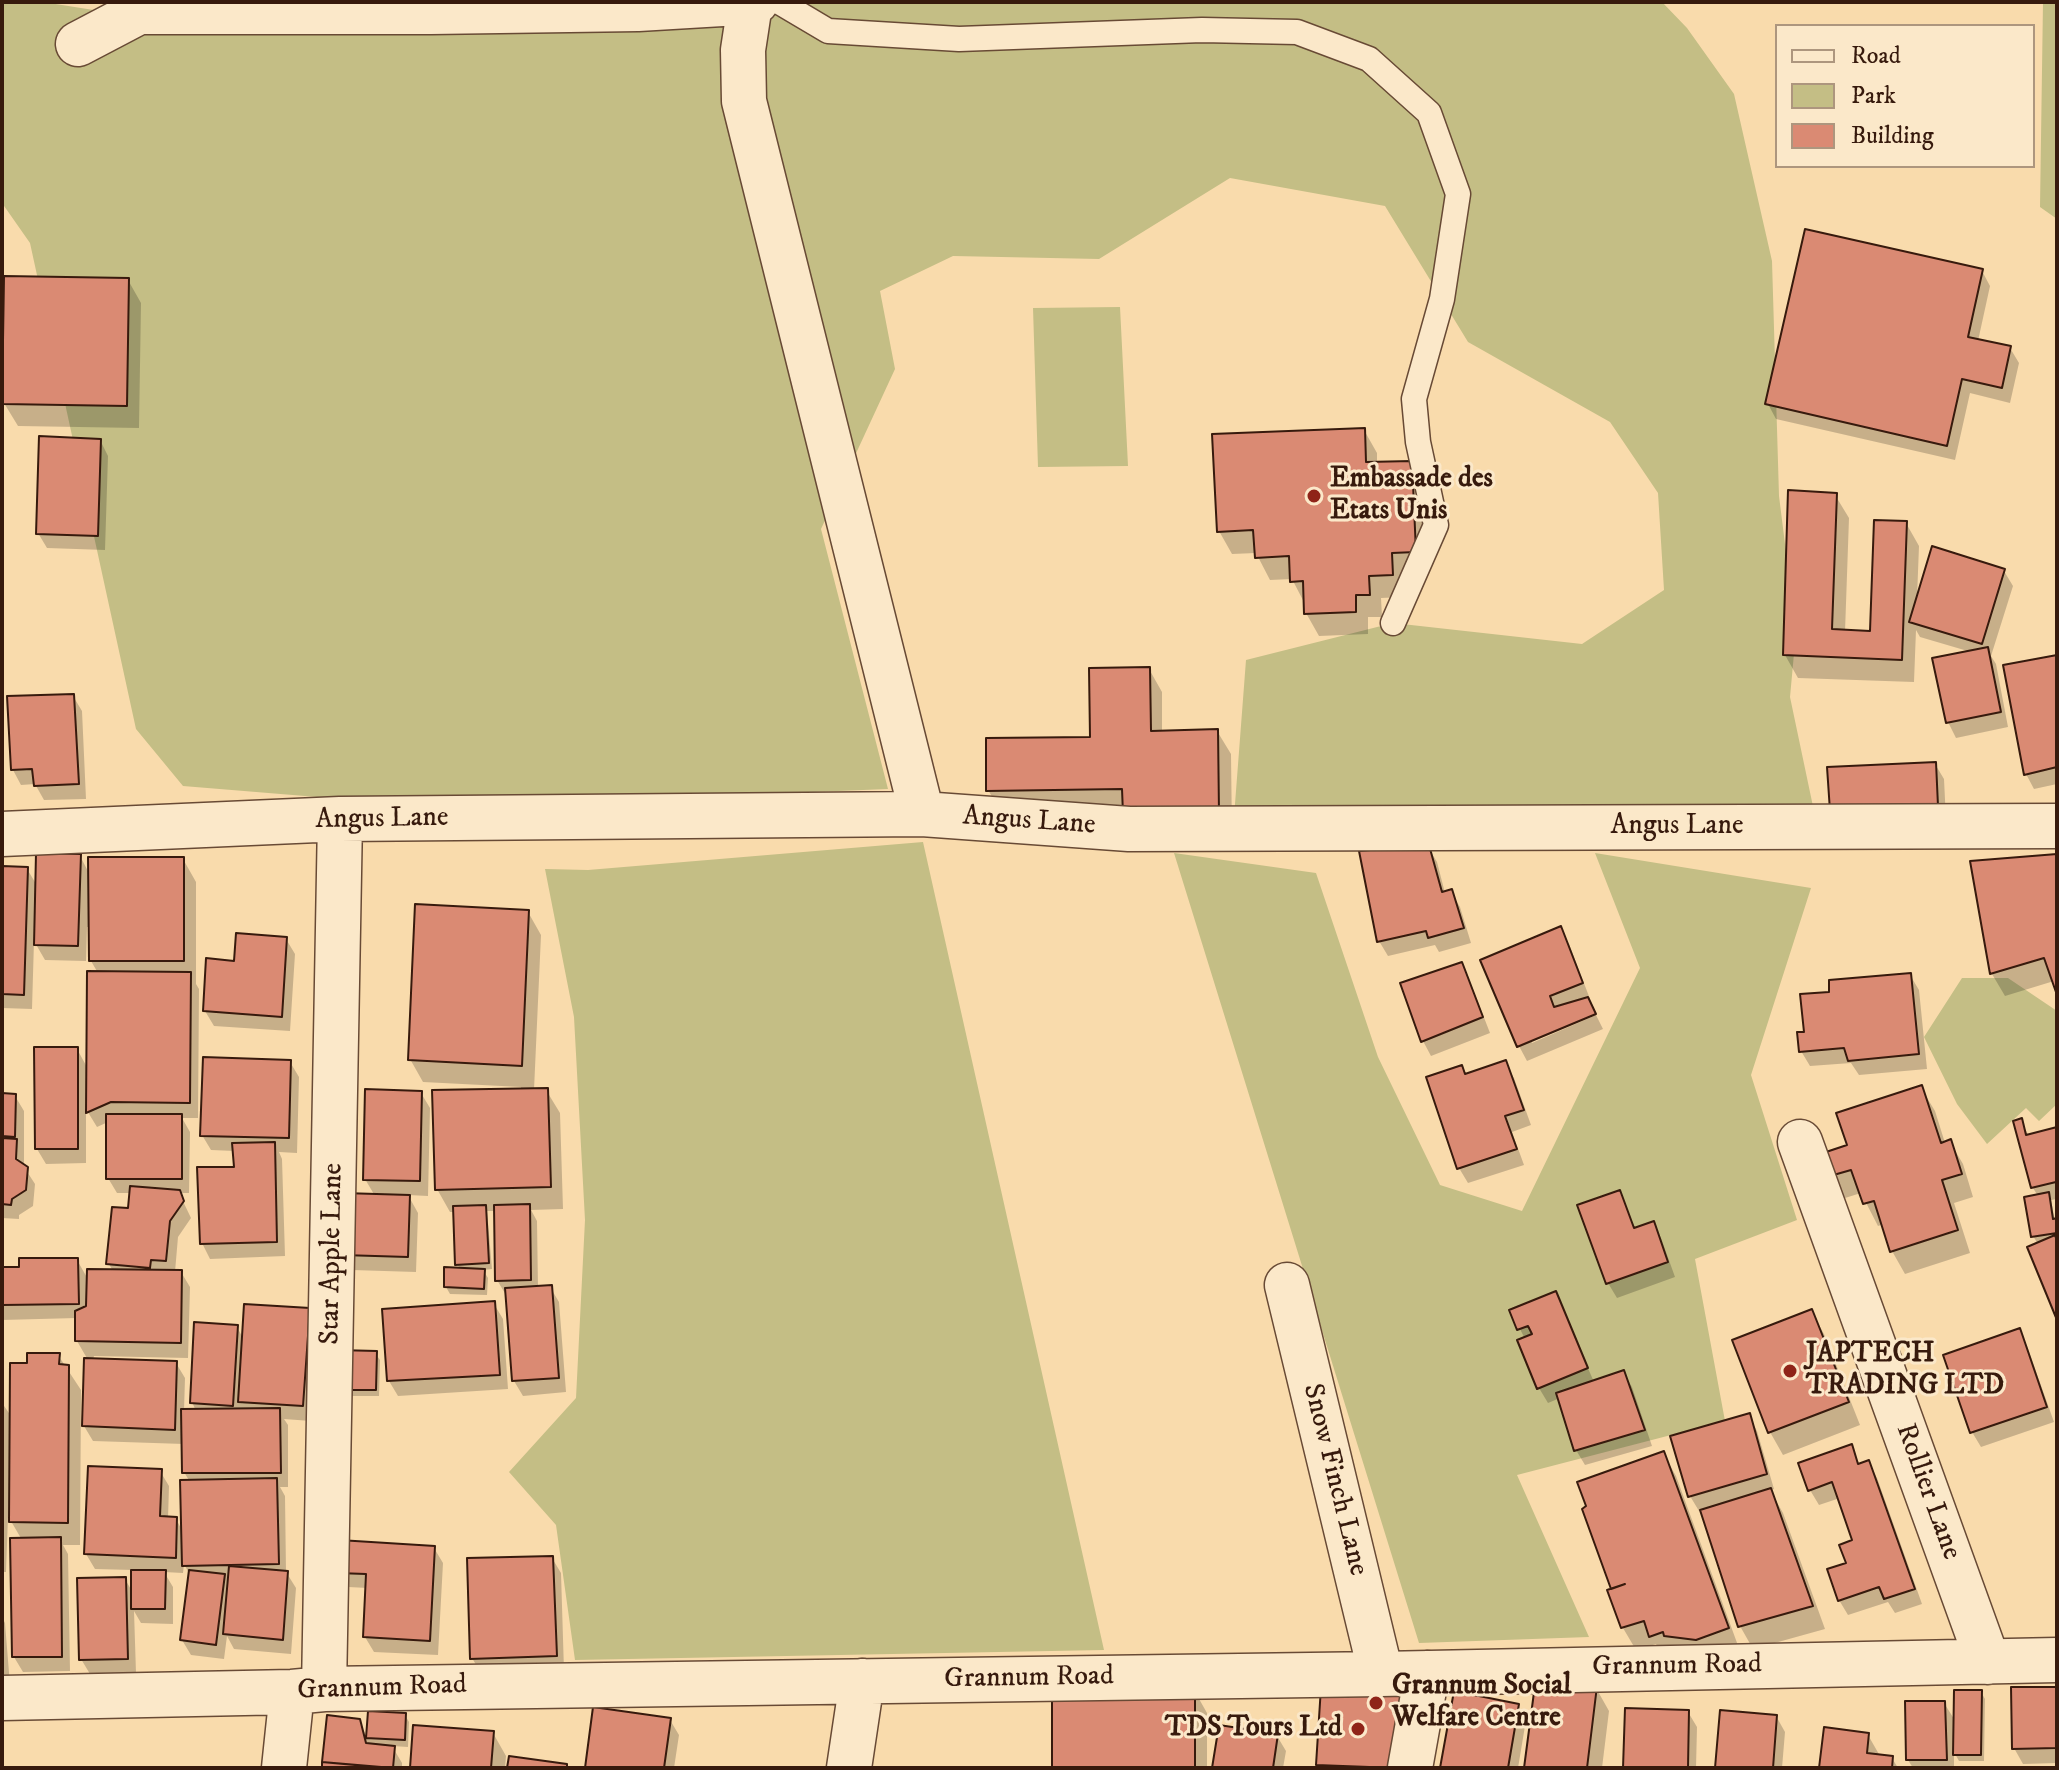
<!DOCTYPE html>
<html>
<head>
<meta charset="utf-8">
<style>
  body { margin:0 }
  #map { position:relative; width:2059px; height:1770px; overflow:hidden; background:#f9dbac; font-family:"IM FELL DW Pica",serif }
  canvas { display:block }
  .frame { position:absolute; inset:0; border:4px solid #371a0d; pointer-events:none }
  .legend { position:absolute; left:1775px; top:24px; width:260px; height:144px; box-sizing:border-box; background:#fbe8c9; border:2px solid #ad967e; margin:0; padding:10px 14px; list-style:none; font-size:24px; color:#371a0d }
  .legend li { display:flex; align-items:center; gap:16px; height:40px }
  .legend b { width:40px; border:2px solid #ad967e }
</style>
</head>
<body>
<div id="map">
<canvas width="2059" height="1770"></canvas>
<div class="frame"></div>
<ul class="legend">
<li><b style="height:10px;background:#fbe8c9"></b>Road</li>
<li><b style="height:22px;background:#c4be85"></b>Park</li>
<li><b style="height:22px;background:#da8a73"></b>Building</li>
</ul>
</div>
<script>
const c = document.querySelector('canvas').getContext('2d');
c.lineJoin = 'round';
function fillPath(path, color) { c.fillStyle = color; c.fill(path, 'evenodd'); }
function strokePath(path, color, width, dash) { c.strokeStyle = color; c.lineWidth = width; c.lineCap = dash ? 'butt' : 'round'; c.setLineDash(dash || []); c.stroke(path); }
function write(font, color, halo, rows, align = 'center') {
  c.font = font + ' "IM FELL DW Pica",serif'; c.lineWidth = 6; c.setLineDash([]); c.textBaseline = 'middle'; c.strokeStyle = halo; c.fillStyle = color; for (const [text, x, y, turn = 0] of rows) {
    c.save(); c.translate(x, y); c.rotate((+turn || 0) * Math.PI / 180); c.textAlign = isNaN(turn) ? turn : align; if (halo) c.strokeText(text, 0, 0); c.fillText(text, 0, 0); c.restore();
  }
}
fillPath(new Path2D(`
  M2,2H43L182,24L242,2H1662L1687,28L1734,94L1772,261L1779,496L1796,632L1790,697L1815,816L1234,817L1246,660L1393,623L1582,644L1664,590L1658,493L1610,422L1468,342L1385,206L1230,178L1099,259L953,256L880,291L895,369L821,529L888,789L439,807L183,786L136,729L30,243L2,203Z
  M2043,2H2057V219L2040,207Z
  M1120,307L1128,466L1038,467L1033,308Z
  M923,842L1104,1650L575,1660L556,1525L509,1472L576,1398L585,1220L574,1017L545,869L588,870Z
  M1174,853L1316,873L1378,1057L1440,1185L1522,1211L1640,968L1595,853L1811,888L1751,1075L1797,1220L1695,1259L1725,1421L1517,1475L1589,1637L1419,1643Z
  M1962,978H2008L2057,1011V1104L2039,1121L2026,1108L1987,1144L1957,1104L1924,1037Z`), '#c4be85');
fillPath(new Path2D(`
  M1982,271L1990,286L1978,341L2010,348L2019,363L2010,403L1970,393L1955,460L1776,419L1768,404Z
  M128,280L141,303L139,428L18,426L4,403Z
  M1364,430L1377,453V464L1411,463L1424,486L1428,575L1404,576L1405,597L1381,598L1382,617H1368V634L1319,636L1306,613V606L1292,579L1270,580L1256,553L1232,554L1219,531Z
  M100,440L108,456L105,550L47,548L38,533Z
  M1835,495L1849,518L1845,632L1872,633L1906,523L1919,546L1917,598L2004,571L2013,586L1991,656L1996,664L2008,727L1956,738L1948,722L1971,652L1920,637L1916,630L1914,682L1798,678L1785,655Z
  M2057,657V784L2034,789L2026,774Z
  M1149,669L1162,692V732L1217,731L1231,754L1232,835L1002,813L988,790L1092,739Z
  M73,696L82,711L86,799L44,800L35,784L21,785L13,770Z
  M1935,764L1944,779L1946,820L1832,811Z
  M1428,847L1437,862L1445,893L1451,892L1460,907L1471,943L1439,952L1435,945L1388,956L1379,941Z
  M80,856L90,875L183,859L196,882V984L199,989L198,1118H182L190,1132L189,1193H179L191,1218L178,1237L175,1272H181L190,1287L188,1358L94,1356L93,1360L176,1363L185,1378L184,1411H196L192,1402L237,1327L244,1340L309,1310L311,1421L284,1419L288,1425V1487H280L285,1496L286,1572L296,1588L291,1654L234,1649L227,1636L224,1659L191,1655L182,1640L190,1575L184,1564L183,1573L164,1572L173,1587V1624L141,1623L134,1611L136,1673L90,1674L81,1659L125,1579L133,1593V1570L95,1569L86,1554L160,1471L169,1486L168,1519H176L183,1532L190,1482L184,1472V1444L93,1441L84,1426L88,1360L77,1341V1318L2,1320V1269H21L77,1260L89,1281L113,1271L109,1264L130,1210L131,1193H117L108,1178V1122L97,1127L86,1109V1163L46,1164L37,1149L77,1049L88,1069L98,973L91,961V927H87L86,961L45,960L34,941L32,1009L2,1008V868L27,869L38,887Z
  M2057,856V989L2054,981L2005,996L1992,974L1973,863Z
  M528,912L541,935L534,1090H546L560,1113L563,1209L531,1210L537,1221L538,1288L550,1287L559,1302L566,1392L523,1396L514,1381L506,1295L497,1280L496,1211H487L492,1269L483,1270L488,1278L487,1295L450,1294L446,1287L461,1270L457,1264L455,1212H450L437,1189L521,1091V1087L423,1082L410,1059Z
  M1560,929L1569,944L1590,999L1531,1039L1532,1043L1596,1015L1603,1029L1527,1061L1519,1046Z
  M286,939L295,954L290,1031L214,1026L205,1011L236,963Z
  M1461,964L1469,979L1490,1033L1431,1056L1423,1041Z
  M1910,975L1919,990L1927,1069L1859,1075L1851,1063L1810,1066L1801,1051L1806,1033L1831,994Z
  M290,1062L299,1077L297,1153L279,1152L282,1159L285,1256L210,1259L202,1243L236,1169L235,1151L211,1150L202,1135Z
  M1505,1063L1514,1078L1531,1125L1512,1132L1524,1165L1468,1183L1459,1168L1466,1076Z
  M1921,1088L1935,1111L1945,1143L1950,1142L1963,1164L1973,1197L1954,1203L1970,1253L1905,1274L1892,1251L1884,1224L1878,1226L1861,1193L1845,1198L1832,1175L1849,1146Z
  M421,1093L430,1108L428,1196L408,1195L418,1213L416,1272L352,1270L344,1255L375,1196L365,1179Z
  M2,1095L15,1096L24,1111V1167L35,1184L33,1206L19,1215V1219L2,1218Z
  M2021,1121L2029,1136L2057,1129V1199L2051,1200L2055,1221L2057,1220V1315L2038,1244L2033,1236L2038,1196L2033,1188L2016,1122Z
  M1619,1192L1636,1230L1653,1223L1661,1238L1675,1277L1617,1298L1608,1283L1580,1206Z
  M1555,1293L1594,1382L1623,1372L1632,1387L1652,1446L1585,1465L1576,1450L1560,1398L1548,1403L1539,1388L1525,1339L1511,1311Z
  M494,1304L503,1319L508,1389L398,1396L389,1381Z
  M1811,1311L1824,1334L1860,1425L1783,1455L1770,1432Z
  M2019,1331L2027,1346L2054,1422L1981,1447L1972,1432Z
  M375,1353L380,1360L379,1396H342Z
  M58,1355L81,1390L80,1545H63L68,1554L70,1671L23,1672L14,1657L22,1540L8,1516L6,1572H2V1403L11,1416L29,1365Z
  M1749,1416L1757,1431L1774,1489L1770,1490L1783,1513L1825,1629L1753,1649L1740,1626L1702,1510L1699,1511L1690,1496Z
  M1851,1447L1860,1465L1869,1463L1877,1478L1922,1604L1895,1613L1888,1602L1848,1615L1839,1600L1855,1542L1840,1498L1819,1505L1810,1490Z
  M1663,1453L1676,1476L1740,1651L1664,1659L1656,1644L1636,1650L1623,1628L1610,1592Z
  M434,1548L443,1563L438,1655L374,1652L365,1637L368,1588L348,1587L339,1572Z
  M552,1558L561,1573L564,1671L481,1673L472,1658Z
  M2,1617L5,1623L10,1685H2Z
  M1596,1688L1609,1711L1602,1768H1526Z
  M2057,1689V1763L2023,1764L2014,1748Z
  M1194,1690L1207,1713V1768H1055Z
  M1981,1692L1985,1699L1984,1761H1959L1954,1752V1768H1913L1908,1760L1944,1703L1956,1722Z
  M1518,1705L1526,1720L1518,1768H1442Z
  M1688,1712L1697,1727L1696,1768H1625Z
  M405,1715L409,1722L408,1747L392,1746L402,1763V1768H324L329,1718L358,1721L368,1738Z
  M1776,1716L1785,1732L1782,1768H1717Z
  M670,1720L679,1735L674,1768H587Z
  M493,1733L506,1756L505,1768H412Z
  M1868,1735L1880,1756L1892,1758L1898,1768H1821Z
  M1277,1736L1286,1751L1283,1768H1214Z
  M1318,1764L1415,1768H1320Z`), '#0003');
const building = new Path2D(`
  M1805,229L1983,269L1968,337L2011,346L2002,388L1962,379L1947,446L1765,404Z
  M4,276L129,278L127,406L2,404Z
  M1365,428L1366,462L1412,461L1416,552L1392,553L1393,575L1369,576L1370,595H1356V612L1304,614L1303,581L1290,582L1289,556L1255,558L1253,530L1217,532L1212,434Z
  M39,436L101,439L98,536L36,534Z
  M1788,490L1837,493L1832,629L1870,631L1874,520L1907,521L1902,660L1783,655Z
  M1932,546L2005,569L1982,644L1909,622Z
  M1988,647L2001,712L1946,723L1932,658Z
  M2057,655V767L2024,775L2003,665Z
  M1150,667L1151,731L1218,729L1219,813L1123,814L1122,789L986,791V738L1090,737L1089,668Z
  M74,694L79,784L34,786L32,769L11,770L7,696Z
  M1936,762L1938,806L1830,811L1827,767Z
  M1429,845L1442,892L1452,889L1464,928L1428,938L1426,931L1377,942L1359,851Z
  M36,853L81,854L78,946L34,945Z
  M2057,854V995L2044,958L1990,974L1970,861Z
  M88,857H184V961H89Z
  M2,866L28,867L24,995L2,994Z
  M415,904L529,910L522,1066L408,1060Z
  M1561,926L1583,983L1550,996L1554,1007L1588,997L1596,1014L1517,1047L1480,960Z
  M236,933L287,937L282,1017L203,1011L206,958L234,961Z
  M1462,962L1483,1017L1421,1042L1400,983Z
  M87,971L191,972L190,1103L111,1102L86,1113Z
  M1911,973L1919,1054L1848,1061L1844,1048L1799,1052L1797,1032H1804L1800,994L1829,992V980Z
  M34,1047H78V1149H35Z
  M203,1057L291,1060L289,1138L200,1136Z
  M1506,1060L1524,1110L1505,1116L1517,1149L1457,1169L1426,1077L1462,1065L1465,1074Z
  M1922,1085L1941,1143L1951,1139L1962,1174L1942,1180L1958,1230L1890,1252L1874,1201L1863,1204L1851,1170L1830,1176L1823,1153L1847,1145L1836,1113Z
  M548,1088L551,1187L435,1190L432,1090Z
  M365,1089L422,1091L420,1181L363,1180Z
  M2,1093L16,1094L15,1137L2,1136Z
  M106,1114H182V1179H106Z
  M2022,1118L2026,1135L2057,1127V1187L2056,1182L2031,1188L2013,1121Z
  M2,1138L17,1139L16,1159L28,1167L26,1190L12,1199L11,1205L2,1204Z
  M275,1142L277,1242L200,1244L197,1167H234L232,1143Z
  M130,1186L180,1190L184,1201L170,1221L166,1261L151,1260L150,1268L106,1264L112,1207L128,1208Z
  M1620,1190L1634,1228L1654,1221L1668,1262L1606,1284L1577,1205Z
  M2049,1192L2053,1219L2057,1218V1233L2031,1237L2024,1197Z
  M343,1193L410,1195L408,1257L342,1255Z
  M530,1204L531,1280L495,1281L494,1205Z
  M486,1205L489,1263L455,1265L453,1206Z
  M2055,1235L2057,1241V1320L2027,1247Z
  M19,1258H78L79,1304L2,1305V1267H19Z
  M444,1267L485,1269L484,1289L444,1287Z
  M87,1269L182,1270L181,1343L75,1341V1311L86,1306Z
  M552,1285L559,1378L512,1381L505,1288Z
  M1556,1291L1588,1368L1537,1389L1517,1340L1532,1334L1528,1326L1517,1330L1509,1310Z
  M495,1301L500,1375L387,1381L382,1309Z
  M244,1304L310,1308L303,1406L238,1402Z
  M1812,1309L1849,1402L1768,1433L1732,1340Z
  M194,1322L238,1325L233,1406L190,1403Z
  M2020,1328L2047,1407L1970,1433L1943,1355Z
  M337,1350L377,1351L376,1390H336Z
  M27,1353H60L59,1364L69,1365L68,1523L9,1522L10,1363H27Z
  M84,1358L177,1361L175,1430L82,1426Z
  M1624,1370L1645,1430L1574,1451L1556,1393Z
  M280,1408L281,1473H182L181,1409Z
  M1750,1413L1767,1474L1688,1497L1670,1436Z
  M1852,1444L1858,1464L1869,1460L1915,1589L1884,1599L1879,1587L1838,1601L1827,1569L1846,1563L1839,1545L1852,1540L1832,1482L1808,1491L1798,1463Z
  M1664,1451L1729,1628L1696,1640L1664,1636L1663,1632L1649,1637L1644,1621L1621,1628L1607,1590L1625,1584L1611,1589L1582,1509L1586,1506L1577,1482Z
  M88,1466L162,1469L160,1516L177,1517L176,1558L84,1554Z
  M277,1478L279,1564L182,1566L180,1480Z
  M1771,1488L1813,1606L1738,1627L1700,1510Z
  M61,1537L62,1657H12L10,1538Z
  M339,1540L435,1546L430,1641L363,1637L366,1574L337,1573Z
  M553,1556L557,1656L470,1659L467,1558Z
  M229,1566L288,1571L283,1640L223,1634Z
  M131,1570H166L165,1609H131Z
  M189,1570L225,1574L216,1645L180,1640Z
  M126,1577L128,1659L79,1660L77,1578Z
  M1536,1677L1597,1686L1587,1768H1524Z
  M1321,1687L1401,1694L1396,1768L1316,1765Z
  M2011,1687H2057V1748L2012,1749Z
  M1052,1688H1195V1768H1052Z
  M1954,1690H1982L1981,1755H1953Z
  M1454,1691L1519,1704L1508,1768H1440Z
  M1905,1701H1945L1947,1760H1906Z
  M593,1707L671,1718L664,1768H585Z
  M1625,1708L1689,1710L1688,1768H1623Z
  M1720,1710L1777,1715L1773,1768H1715Z
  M368,1711L406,1713L405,1740L366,1738Z
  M327,1715L360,1719L366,1743L395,1746L393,1768L322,1762Z
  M413,1725L494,1731L491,1768H410Z
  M1219,1725L1278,1734L1273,1768H1212Z
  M1824,1727L1869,1733L1867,1753L1893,1756L1892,1768H1819Z
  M509,1756L567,1764V1768H507Z
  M322,1762L388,1768H322Z`);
fillPath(building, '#da8a73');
strokePath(building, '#371a0d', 2);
const service = new Path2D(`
  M779,2L828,31L959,39L1202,30L1297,32L1369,59L1429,113L1458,194L1442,299L1414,399L1418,442L1436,525L1393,623`);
const minor = new Path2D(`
  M750,4L743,50L744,101L922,814
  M78,44L139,12H431L638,9L756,2
  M2,834L340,819L922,814L1129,829L2057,826
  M1800,1142L1988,1662
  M1287,1285L1381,1674
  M324,1689L340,819
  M2,1698L292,1692L324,1689L1381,1674L2057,1660
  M284,1768L292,1692
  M849,1768L862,1681
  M1410,1768L1427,1673`);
strokePath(service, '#684a35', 27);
strokePath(minor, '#684a35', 47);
strokePath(service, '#fbe8c9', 24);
strokePath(minor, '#fbe8c9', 44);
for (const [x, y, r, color] of [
  [1314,496,8,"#8f2418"],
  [1790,1371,8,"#8f2418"],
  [1376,1703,8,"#8f2418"],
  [1358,1729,8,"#8f2418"]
]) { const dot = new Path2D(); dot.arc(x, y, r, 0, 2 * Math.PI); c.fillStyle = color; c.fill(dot); strokePath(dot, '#fbe8c9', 3); }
write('bold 28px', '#371a0d', '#fbe8c9', [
  ["Embassade des",1330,480],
  ["Etats Unis",1330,512],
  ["JAPTECH",1806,1355],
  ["TRADING LTD",1806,1387],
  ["Grannum Social",1392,1687],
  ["Welfare Centre",1392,1719],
  ["TDS Tours Ltd",1342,1729,"right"]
], 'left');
write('28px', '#371a0d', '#fbe8c9', [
  ["Angus Lane",382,820,-1],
  ["Angus Lane",1029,822,4],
  ["Angus Lane",1677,827],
  ["Star Apple Lane",333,1254,-89],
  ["Snow Finch Lane",1334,1480,76],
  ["Rollier Lane",1927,1492,70],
  ["Grannum Road",1677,1667,-1],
  ["Grannum Road",1029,1679,-1],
  ["Grannum Road",382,1689,-2]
]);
</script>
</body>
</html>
